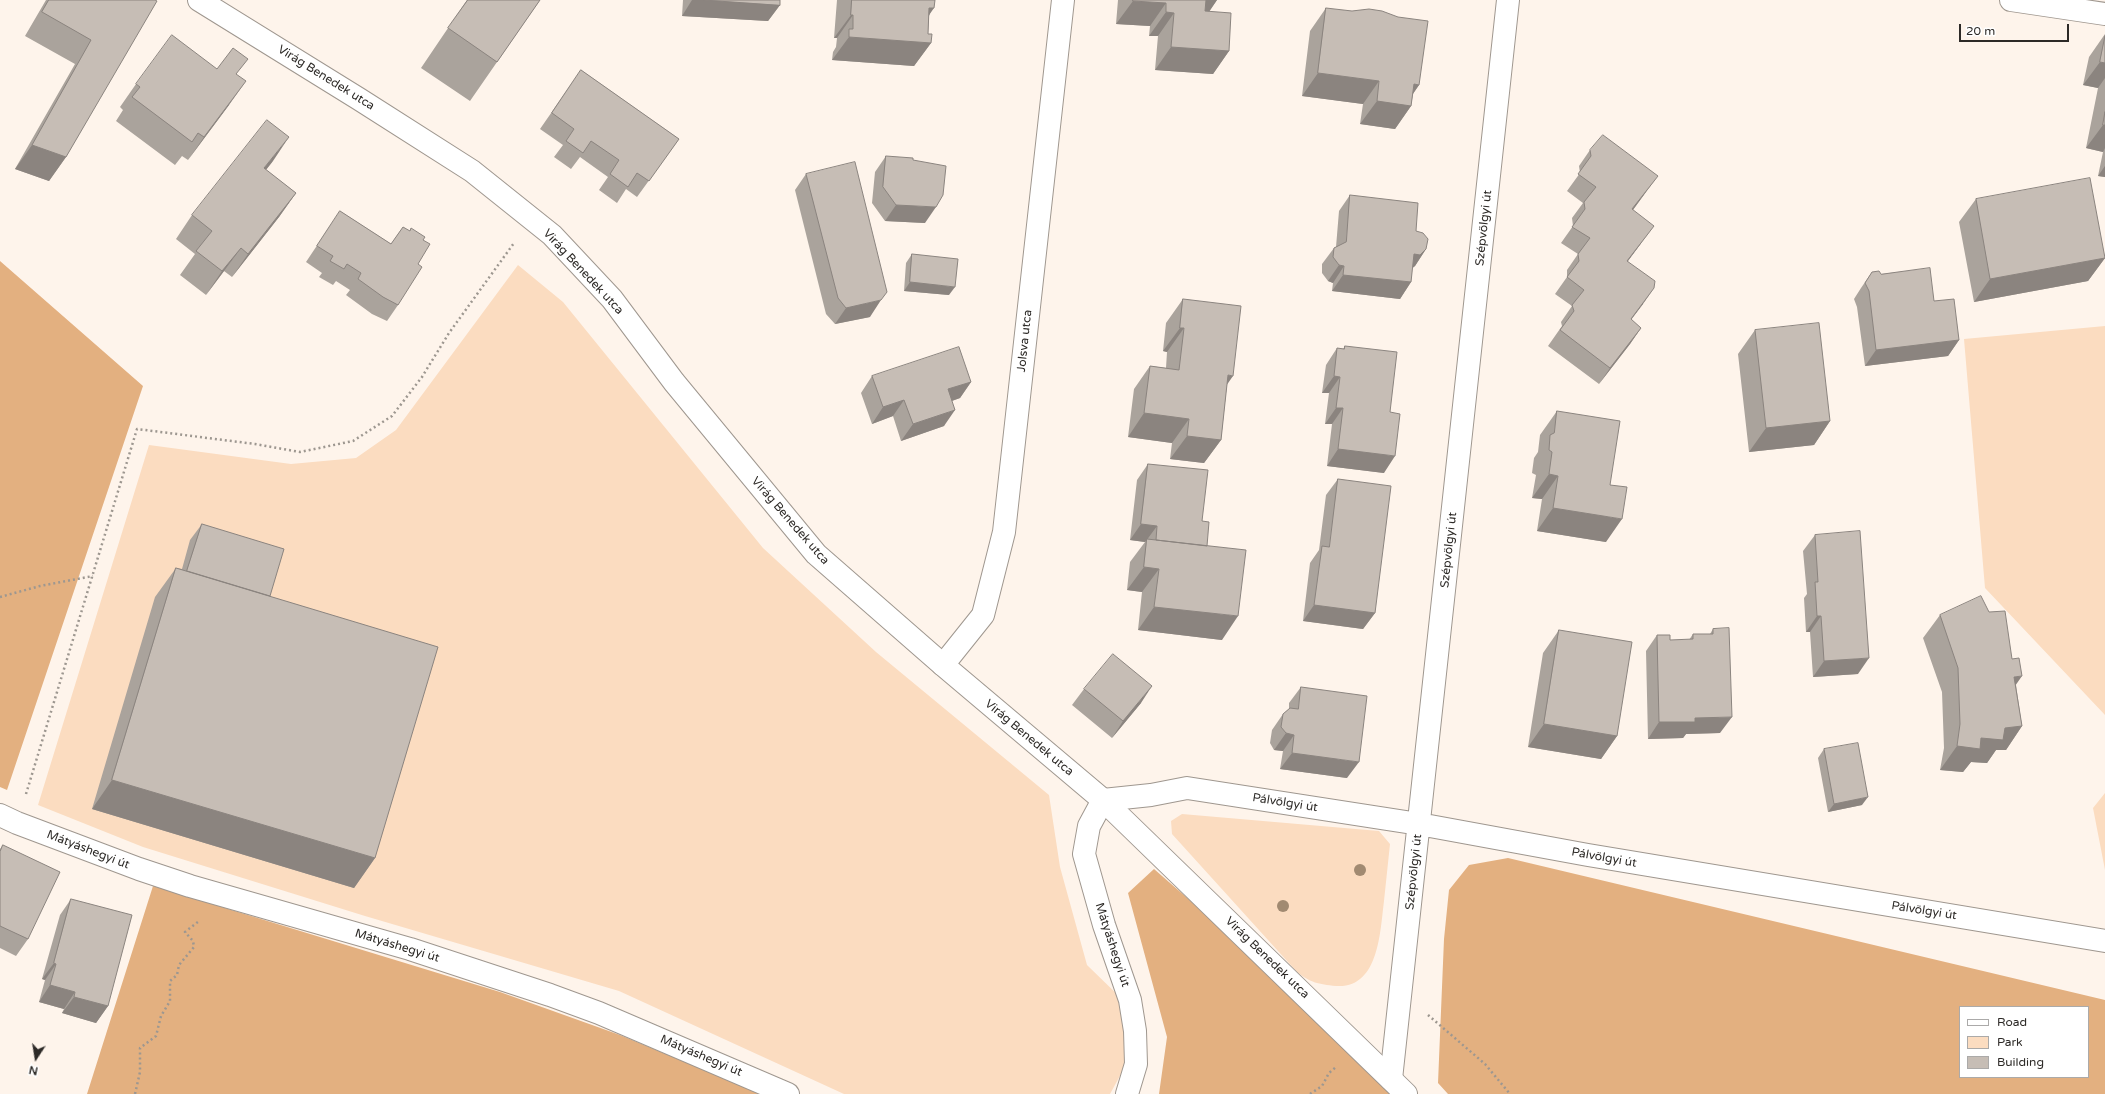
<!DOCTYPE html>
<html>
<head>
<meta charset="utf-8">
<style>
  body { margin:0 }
  #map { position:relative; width:2105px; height:1094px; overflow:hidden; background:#fef4eb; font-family:"Varela Round",sans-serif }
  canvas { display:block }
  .legend { position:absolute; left:1959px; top:1006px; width:130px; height:72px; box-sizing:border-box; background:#fff; border:1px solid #abaaa9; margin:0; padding:5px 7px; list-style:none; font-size:12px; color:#2d2a27 }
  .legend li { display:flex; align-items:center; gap:8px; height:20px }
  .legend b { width:20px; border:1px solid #abaaa9 }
  .north { position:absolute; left:16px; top:1038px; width:40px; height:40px; -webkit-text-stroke:3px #fff; paint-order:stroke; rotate:192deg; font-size:11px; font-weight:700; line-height:16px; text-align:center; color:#2d2a27 }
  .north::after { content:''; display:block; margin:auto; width:14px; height:18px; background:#2d2a27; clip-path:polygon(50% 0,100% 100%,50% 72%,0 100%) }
  .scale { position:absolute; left:1959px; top:24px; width:110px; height:18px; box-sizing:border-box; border:2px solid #2d2a27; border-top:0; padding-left:5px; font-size:12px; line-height:14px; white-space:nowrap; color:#2d2a27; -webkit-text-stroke:3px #fff; paint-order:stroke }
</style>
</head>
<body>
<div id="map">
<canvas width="2105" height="1094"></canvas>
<ul class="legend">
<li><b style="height:5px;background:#fff"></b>Road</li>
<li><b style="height:11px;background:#fbdcc0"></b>Park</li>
<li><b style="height:11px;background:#c6bdb5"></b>Building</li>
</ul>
<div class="north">N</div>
<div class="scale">20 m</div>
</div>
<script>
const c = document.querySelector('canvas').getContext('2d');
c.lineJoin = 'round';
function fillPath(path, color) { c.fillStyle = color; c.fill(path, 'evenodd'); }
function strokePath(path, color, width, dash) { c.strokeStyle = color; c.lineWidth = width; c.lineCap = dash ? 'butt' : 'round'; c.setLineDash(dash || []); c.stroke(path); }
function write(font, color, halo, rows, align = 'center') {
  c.font = font + ' "Varela Round",sans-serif'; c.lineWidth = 3.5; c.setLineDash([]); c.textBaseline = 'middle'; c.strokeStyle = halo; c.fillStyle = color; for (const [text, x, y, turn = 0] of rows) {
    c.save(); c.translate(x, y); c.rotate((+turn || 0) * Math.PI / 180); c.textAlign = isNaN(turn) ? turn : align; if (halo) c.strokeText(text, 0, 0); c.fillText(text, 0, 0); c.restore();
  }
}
fillPath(new Path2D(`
  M518,265L563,302L763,548L876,652L1049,795L1060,867L1087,965L1123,1000L1127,1063L1110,1094H844L619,991L365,916L143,847L38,805L149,445L291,464L356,458L396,430Z
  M2105,326V715L1985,588L1964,339Z
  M2105,793V870L2093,808Z
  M1182,814L1379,831L1390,844C1388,863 1386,882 1384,901C1380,932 1379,989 1336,986C1318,984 1311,983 1297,972L1172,834L1171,821Z`), '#fbdcc0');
fillPath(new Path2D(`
  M0,261L143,386L7,790L0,787Z
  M1508,858L2105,1000V1094H1448L1438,1083L1444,939L1449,890L1469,865ZM1960,1007H2088V1077H1960Z
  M1154,869L1358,1047L1406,1094H1159L1167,1037L1128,893Z
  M153,886L500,992L620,1035L762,1094H87Z`), '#e3b080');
const minor = new Path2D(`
  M2011,0L2105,14
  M943,665L983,615L1004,532L1063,0
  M0,815L17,823L139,869L190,886L410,949L550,995L599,1013L788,1094
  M1391,1079L1508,0
  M1127,1094L1136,1064L1135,1031L1130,1000L1104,925L1084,854L1089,826L1103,800L1151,795L1187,788L1419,824L1588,855L2105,941`);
const tertiary = new Path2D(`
  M199,0L359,99L472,171L552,235L612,299L674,382L816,554L943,665L1103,800L1406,1094`);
strokePath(minor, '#9f978f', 24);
strokePath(tertiary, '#9f978f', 24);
strokePath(new Path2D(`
  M0,597L40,586L93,576
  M26,794L137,429L255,444L300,452L353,441L392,416L422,377L449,333L514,243
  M1428,1015L1485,1064L1510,1094
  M135,1094L140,1072V1048L156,1036L161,1016L170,1001V981L177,975L179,965L194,947L193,941L185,932L199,921
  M1310,1094L1322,1086L1329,1073L1336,1067`), '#9d9790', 2.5, [2, 3]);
strokePath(minor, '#fff', 22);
strokePath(tertiary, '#fff', 22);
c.fillStyle = '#a18a71';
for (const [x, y] of [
  [1360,870],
  [1283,906]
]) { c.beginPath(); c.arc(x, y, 6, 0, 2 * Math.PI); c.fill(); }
fillPath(new Path2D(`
  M46,0H155L66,157L49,181L15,169L75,64L25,36Z
  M467,0H540L470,101L421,68Z
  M683,0H780V5L768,21L682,16Z
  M837,0H935L929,16L928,34L931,43L914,66L832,60L833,52L836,47L837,38H834Z
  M1118,0H1217L1209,11L1229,51L1213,74L1155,70L1158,36H1149L1150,26L1116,24Z
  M1326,8L1419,85L1413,94L1411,106L1395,129L1360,124L1363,104L1302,96L1310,31Z
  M2105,34V177L2098,176L2103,152L2086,148L2098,88L2083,85L2089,57Z
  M217,69L237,75L229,105L188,160L182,156L175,165L116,121L123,110L120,107L136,84Z
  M581,70L679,139L637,197L626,189L617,203L599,190L608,177L580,157L571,169L554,157L563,145L540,129Z
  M1590,150L1646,192L1633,210L1642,242L1628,261L1643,304L1631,320L1641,328L1630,344L1599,384L1548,346L1562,326L1561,322L1572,306L1555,294L1567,277V270L1578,254L1561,243L1573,226L1572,218L1583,203L1567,191L1580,173L1579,166Z
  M886,156L925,223L885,221L872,203L875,172Z
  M273,161L266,170L296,193L279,217L232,277L224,271L206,295L180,275L195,254L176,239L192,215Z
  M806,174L870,317L835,324L826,314L795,190Z
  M1350,195L1416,231L1426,249L1415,266L1412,268L1411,282L1400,299L1332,291L1333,283L1328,281L1322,273V264L1334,248L1336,247L1339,211Z
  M1976,199L2105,258L2088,281L1974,302L1959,222Z
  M340,211L391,244L403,227L423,240L418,264L398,305L387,321L372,314L346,295L350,290L336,281L333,285L319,277L322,273L306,262Z
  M912,254L949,295L904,291L906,263Z
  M1872,272L1881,274L1959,340L1948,356L1865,366L1857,307L1854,299L1861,288Z
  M1183,299L1227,384L1221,440L1204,463L1170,459L1172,443L1128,437L1134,389L1150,366L1166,368L1167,352L1163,351L1166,323Z
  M1755,330L1830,421L1814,445L1749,452L1738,354Z
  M1345,346L1390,412L1384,473L1327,466L1332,424H1325L1329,393H1322L1326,365L1337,348L1343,349Z
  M872,376L971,382L960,398L952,401L944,426L901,441L893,416L872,424L861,393Z
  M1557,411L1610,485L1606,542L1537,531L1542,499L1532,498L1536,475L1532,473L1534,458L1538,452L1540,435Z
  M1148,464L1202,521L1222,640L1138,630L1142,592L1127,590L1130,562L1145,542L1130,540L1137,480Z
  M1338,479L1375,613L1363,629L1303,621L1310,563L1319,550L1326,495Z
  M202,524L270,596L375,858L354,888L92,809L155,597L176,568L182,569L190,540Z
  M1815,535L1858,674L1813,677L1810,632H1806L1804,598L1807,594L1803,551Z
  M1940,615L2016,685L2022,726L2006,750H1996L1987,763L1971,762L1963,772L1940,770L1944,748L1942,692L1923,638Z
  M1713,629L1720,733L1686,734L1683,738L1648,739L1646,651L1657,635L1670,640H1689L1693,634H1710Z
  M1559,630L1617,736L1601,759L1528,747L1543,653Z
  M1301,687L1347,778L1280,769L1283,751L1274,750L1270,743L1272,730L1283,714L1289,709V703Z
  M1084,689L1141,703L1112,738L1072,705Z
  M1824,749L1862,805L1828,812L1818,758Z
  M3,845L28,939L16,956L0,948V849Z
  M71,899L108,1006L96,1023L62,1013L64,1009L39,1002L45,980L42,979L60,915Z`), '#aaa39c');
fillPath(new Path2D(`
  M692,0H704L780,5L768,21L682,16Z
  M1205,0H1217L1201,24Z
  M1133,1L1166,3L1150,26L1116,24Z
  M929,8H934L918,31Z
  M1166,12L1174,13L1158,36H1149Z
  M851,15H853L837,38H834Z
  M849,37L931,43L914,66L832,60Z
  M1171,47L1229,51L1213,74L1155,70Z
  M2100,62L2105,63V78L2098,88L2083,85Z
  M1318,73L1379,81L1363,104L1302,96Z
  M246,81L229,105L188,160L204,137Z
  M1414,84L1419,85L1405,105L1411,106L1395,129L1360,124L1377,101Z
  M2103,125H2105V148L2103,152L2086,148Z
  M289,137L273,161L248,192L264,168Z
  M32,145L66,157L49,181L15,169Z
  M2105,166V177L2098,176Z
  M1658,176L1646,192L1621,226L1632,209Z
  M296,193L279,217L232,277L248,254Z
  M896,205L936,207L925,223L885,221Z
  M1654,226L1642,242L1616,277L1627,261Z
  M241,248L224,271L206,295L222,271Z
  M1426,249L1415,266L1409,271L1414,254Z
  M2105,258L2088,281L1974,302L1990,279Z
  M1339,265L1344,266L1333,283L1328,281Z
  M1343,275L1411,282L1400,299L1332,291Z
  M910,282L955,287L949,295L904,291Z
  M1654,288L1643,304L1619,335L1631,319Z
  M881,300L870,317L835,324L846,308Z
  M1180,328H1184L1167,352L1163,351Z
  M1641,328L1630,344L1599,384L1610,368Z
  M1959,340L1948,356L1865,366L1876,350Z
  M1228,375L1233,376L1217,399Z
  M1334,376L1340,377L1329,393H1322Z
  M971,382L960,398L937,406L948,389Z
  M904,400L893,416L872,424L883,407Z
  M1336,408H1343L1332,424H1325Z
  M955,410L944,426L901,441L913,424Z
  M1144,413L1189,419L1172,443L1128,437Z
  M1830,421L1814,445L1749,452L1766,428Z
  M1187,436L1221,440L1204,463L1170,459Z
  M1338,449L1395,456L1384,473L1327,466Z
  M1549,474L1558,476L1542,499L1532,498Z
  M1553,508L1622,519L1606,542L1537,531Z
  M1141,524L1157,526L1146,541L1147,539L1145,542L1130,540Z
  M1144,567L1159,569L1142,592L1127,590Z
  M1314,605L1375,613L1363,629L1303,621Z
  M1154,607L1238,616L1222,640L1138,630Z
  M1817,616H1821L1810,632H1806Z
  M1869,658L1858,674L1813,677L1824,661Z
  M2022,676L2006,699L2014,677Z
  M1152,686L1141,703L1112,738L1123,721Z
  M1732,717L1720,733L1686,734L1683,738L1648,739L1659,722L1695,718Z
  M1544,724L1617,736L1601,759L1528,747Z
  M2022,726L2006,750H1996L1987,763L1971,762L1963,772L1940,770L1957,746L1981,738L2005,728Z
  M1286,733L1294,735L1283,751L1274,750Z
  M1292,753L1359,762L1347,778L1280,769Z
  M112,780L375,858L354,888L92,809Z
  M1868,797L1862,805L1828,812L1834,804Z
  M54,963L56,964L45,980L42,979Z
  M50,985L75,992L64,1009L39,1002Z
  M74,997L108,1006L96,1023L62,1013Z`), '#8b847f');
const building = new Path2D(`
  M49,0H155L157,1L66,157L32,145L91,40L42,12Z
  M468,0H540L497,62L448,28Z
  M704,0H780V5Z
  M852,0H935L934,8H929L928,34H932L931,43L849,37V29H853V15H851Z
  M1133,0H1206L1205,11L1231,13L1229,51L1171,47L1174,13L1166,12V3L1133,1Z
  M1326,8L1352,11L1369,9L1382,11L1398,17L1428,21L1419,85L1414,84L1411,106L1377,101L1379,81L1318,73Z
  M172,35L217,69L233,48L248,59L236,74L246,81L204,137L198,133L192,142L132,97L140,87L136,84Z
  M2105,36V63L2100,62Z
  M581,70L679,139L649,181L637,173L628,187L610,174L619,160L591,141L583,153L566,141L574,129L552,113Z
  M2105,112V125H2103Z
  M267,120L289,137L264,168L296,193L248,254L241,248L222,271L196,251L212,231L192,215Z
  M1603,135L1658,176L1632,209L1654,226L1627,261L1655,281L1654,288L1631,319L1641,328L1610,368L1560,330L1574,311L1572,305L1584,290L1567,277L1579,261L1578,254L1590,238L1572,227L1585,209L1584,202L1596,187L1578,174L1591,156L1590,150Z
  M886,156L913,158V160L946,166L943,195L936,207L896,205L883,187Z
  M855,162L887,292L881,300L846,308L838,298L806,174Z
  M2090,178L2105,258L1990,279L1976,199Z
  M1350,195L1418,203L1416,231L1423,233L1428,239L1426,249L1420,255L1414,254L1411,282L1343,275L1344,266L1339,265L1333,257L1334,248L1346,242Z
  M340,211L391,244L403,227L410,231L411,228L425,237L423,240L430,244L418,264L422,267L398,305L383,297L358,279L361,273L347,264L344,269L330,261L333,256L317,246Z
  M912,254L958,259L955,287L910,282Z
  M1930,268L1934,301L1954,299L1959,340L1876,350L1869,291L1865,283L1872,272L1879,271L1881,274Z
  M1183,299L1241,306L1233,376L1228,375L1221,440L1187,436L1189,419L1144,413L1150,366L1179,370L1184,328H1180Z
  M1819,323L1830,421L1766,428L1755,330Z
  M1345,346L1397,352L1390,412L1400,414L1395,456L1338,449L1343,408H1336L1340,377L1334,376L1337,348L1344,349Z
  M959,347L971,382L948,389L955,410L913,424L904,400L883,407L872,376Z
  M1557,411L1620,421L1610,485L1627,487L1622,519L1553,508L1558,476L1549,474L1552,452L1549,450L1550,435L1554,433Z
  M1148,464L1208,470L1202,521L1209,522L1207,546L1156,540L1157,526L1141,524Z
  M1338,479L1391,486L1375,613L1314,605L1322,546L1329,547Z
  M202,524L284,549L270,596L187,571Z
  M1860,531L1869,658L1824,661L1821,616H1817L1815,582H1818L1815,535Z
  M1147,539L1246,550L1238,616L1154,607L1159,569L1144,567Z
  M176,568L438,647L375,858L112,780Z
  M1981,596L1989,612L2005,611L2012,659L2019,658L2022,676L2014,677L2022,726L2005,728L2003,740L1981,738L1980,749L1957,746L1960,724L1958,668L1940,615Z
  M1729,628L1732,717L1695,718V722H1659L1657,635H1670V640L1693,639V634H1713V629Z
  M1559,630L1632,642L1617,736L1544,724Z
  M1113,654L1152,686L1123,721L1084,689Z
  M1301,687L1367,696L1359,762L1292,753L1294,735L1286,733L1281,727L1283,714L1290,708L1298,709Z
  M1858,743L1868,797L1834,804L1824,749Z
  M3,845L60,872L28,939L0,926V852Z
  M71,899L132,915L108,1006L74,997L75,992L50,985L56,964L54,963Z`);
fillPath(building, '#c6bdb5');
strokePath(building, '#8b847f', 1);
write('12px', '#2d2a27', '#fff', [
  ["Virág Benedek utca",326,78,32],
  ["Szépvölgyi út",1484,228,-84],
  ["Virág Benedek utca",583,272,47],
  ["Jolsva utca",1025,341,-84],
  ["Virág Benedek utca",790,521,49],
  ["Szépvölgyi út",1449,550,-84],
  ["Virág Benedek utca",1029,738,40],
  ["Pálvölgyi út",1285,803,9],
  ["Mátyáshegyi út",88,850,21],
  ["Pálvölgyi út",1604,858,10],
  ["Szépvölgyi út",1414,872,-84],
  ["Pálvölgyi út",1924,911,9],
  ["Mátyáshegyi út",1112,945,72],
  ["Mátyáshegyi út",397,946,17],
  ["Virág Benedek utca",1267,958,44],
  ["Mátyáshegyi út",701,1056,23]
]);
</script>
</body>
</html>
